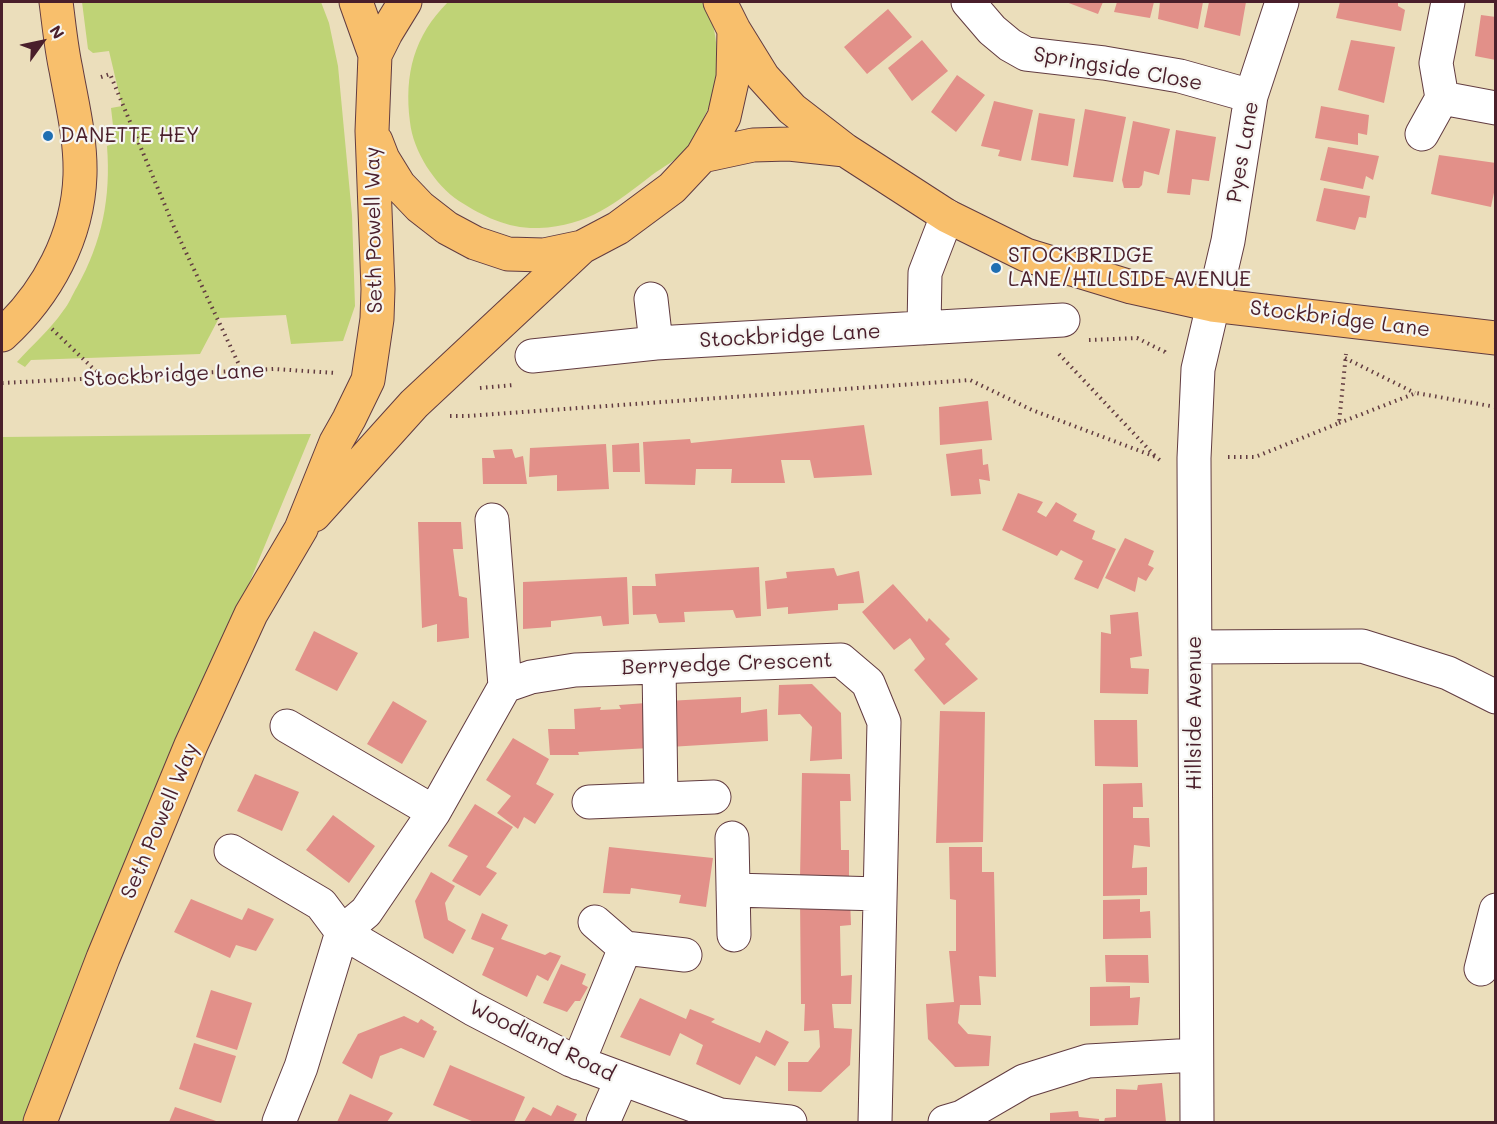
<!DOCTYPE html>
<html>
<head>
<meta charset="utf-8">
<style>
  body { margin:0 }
  #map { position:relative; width:1497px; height:1124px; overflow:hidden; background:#ebdebb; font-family:Mali,sans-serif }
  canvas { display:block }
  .frame { position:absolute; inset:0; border:3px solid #4a1f2b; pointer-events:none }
  .north { position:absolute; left:12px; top:12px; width:60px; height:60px; -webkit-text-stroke:4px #f6f6f2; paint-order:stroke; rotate:57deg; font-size:16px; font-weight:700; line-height:24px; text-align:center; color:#4a1f2b }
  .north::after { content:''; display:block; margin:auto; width:21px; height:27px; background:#4a1f2b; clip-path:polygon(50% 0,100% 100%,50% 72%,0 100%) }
</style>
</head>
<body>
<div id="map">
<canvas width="1497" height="1124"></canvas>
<div class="frame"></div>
<div class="north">N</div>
</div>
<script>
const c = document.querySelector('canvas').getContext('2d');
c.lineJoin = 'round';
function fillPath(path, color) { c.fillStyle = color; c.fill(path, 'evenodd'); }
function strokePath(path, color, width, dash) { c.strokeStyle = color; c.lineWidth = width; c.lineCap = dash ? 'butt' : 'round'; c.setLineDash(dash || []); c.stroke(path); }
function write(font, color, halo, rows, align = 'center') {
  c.font = font + ' Mali,sans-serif'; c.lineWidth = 4.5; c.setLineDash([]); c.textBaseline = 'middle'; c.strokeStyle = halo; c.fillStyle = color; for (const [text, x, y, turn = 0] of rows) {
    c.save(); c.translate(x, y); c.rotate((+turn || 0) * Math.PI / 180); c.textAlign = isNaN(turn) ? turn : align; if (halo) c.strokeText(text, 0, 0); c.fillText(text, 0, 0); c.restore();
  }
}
fillPath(new Path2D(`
  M82,2H321L329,23L338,66L352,215L355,306L343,341L291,344L286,315L219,318L200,354L31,360L25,367L17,362C32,345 50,330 63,311C69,304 72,295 77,287C102,242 111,198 107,146L115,143L111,108L122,106L109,51L93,53L88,49Z
  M448,2H703C717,25 718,50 716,76C715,83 715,92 712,98C710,106 706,113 703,119C699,130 693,142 685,151C676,160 663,167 652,175C616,203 588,226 539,228C509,229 484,217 459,201C435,185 413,151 410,122C404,74 414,36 448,2Z
  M311,434L45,1076L27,1122H2V437Z`), '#bfd376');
fillPath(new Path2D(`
  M1066,2H1103L1098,14Z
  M1117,2H1154L1150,18L1114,12Z
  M1160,2H1203L1198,29L1158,19Z
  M1209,2H1246L1240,36L1204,27Z
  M1340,2H1398V6L1405,10L1401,31L1336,18Z
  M888,9L912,37L867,74L844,47Z
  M1481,15L1496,17V60L1475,56Z
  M922,40L948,71L912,101L888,68Z
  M1351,40L1395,47L1384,103L1338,90Z
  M957,75L985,95L956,132L931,112Z
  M994,101L1033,110L1021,161L998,156L1000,150L981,146Z
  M1321,106L1369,115L1367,135L1358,133V145L1315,138Z
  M1085,109L1126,117L1113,182L1073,177Z
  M1039,113L1075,119L1068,166L1031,160Z
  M1133,121L1170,129L1159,175L1144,171L1142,185L1139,188H1124L1122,180Z
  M1176,130L1216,137L1209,181L1192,179L1190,195L1167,193Z
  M1328,147L1379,156L1373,180L1366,176L1363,189L1320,180Z
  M1439,155L1496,163V183L1491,207L1431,194Z
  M1324,188L1370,196L1366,218L1359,217L1355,230L1316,221Z
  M988,401L992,440L940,445L939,407Z
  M864,425L872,475L814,478L810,460H781L785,483H731L732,469H696L695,485L645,484L643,442L690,439L691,443Z
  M639,443L640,472H613L612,445Z
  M606,444L609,489L557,491V475L529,477L530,448Z
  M512,449L515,458L523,456L527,484H483L482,458H495L493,450Z
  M982,449L983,465L988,464L990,481L979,479L981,494L951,496L946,454Z
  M1018,493L1043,502L1037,512L1046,517L1056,502L1077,514L1073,521L1095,531L1092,539L1116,549L1098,589L1074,579L1083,561L1061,550L1057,556L1002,530Z
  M418,522H461L463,549H453L459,596L467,598L469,638L437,642V624L422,628Z
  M1125,538L1154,551L1148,565L1154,568L1146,581L1138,577L1135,592L1105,578Z
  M759,567L761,616L736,618L733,610L684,612L685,622L659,623L656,614L633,615L632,586H656L655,574Z
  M834,568L837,576L859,571L864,603L838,604V610L788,614V607L767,609L765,581L787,578L786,572Z
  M627,577L629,624L603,626L601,616L551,621V627L523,629V582Z
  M893,584L927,622L929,618L950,639L945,644L978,679L944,705L914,670L925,659L910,638L894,650L862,612Z
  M1138,612L1142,656L1130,658L1131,668L1149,669L1148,694L1100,693L1101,632L1111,634L1110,615Z
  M314,631L358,653L337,691L295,670Z
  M812,684L841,713L842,759L810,761L812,727L800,714L778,715L779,685Z
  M741,697V713L767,709L768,741L669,747L667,701Z
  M393,701L427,721L402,764L367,744Z
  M646,703L650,748L578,752L579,755H550L548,729H575L574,709L601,707L600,710L621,709L619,705Z
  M940,711L985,712L983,842L936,843Z
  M1094,720H1137L1138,767L1095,766Z
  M513,738L549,759L536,784L554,794L535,824L524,817L518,829L497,813L511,796L486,780Z
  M802,773L850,774L851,801H840L841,850H849V878H800Z
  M255,774L299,792L282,831L237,811Z
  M1142,783L1143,807H1133V818H1149L1150,847L1134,845L1132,868L1147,867V895L1103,896V784Z
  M475,804L513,827L486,867L497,873L480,896L452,881L468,856L448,846Z
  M333,815L375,846L349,883L306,850Z
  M609,847L713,858L706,907L679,903L681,895L631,888L630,894L603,893Z
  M949,847H982V872H994L996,977L979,976L981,1005H960L958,1023L968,1034L991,1036L989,1066L955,1067L928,1039L926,1004L954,1002L949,951H956V900L950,899Z
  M431,872L455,886L445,903L448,920L466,930L453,954L424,938L415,901Z
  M800,898L850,899L851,925L840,926L841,976L852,975L851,1004H832L834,1028L852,1029L850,1065L821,1092L788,1091V1062H808L820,1047L819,1030L804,1031L805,1004H801Z
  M191,899L242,920L248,908L274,919L256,951L236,945L230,958L174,932Z
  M1140,899V912L1150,911L1151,938L1103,939V900Z
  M482,913L508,925L501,939L545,955L550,952L561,956L548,981L537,975L527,997L482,975L494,948L471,939Z
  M1105,955H1148L1149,983L1106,982Z
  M561,964L586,974L582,984L588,987L580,1001H575L567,1012L543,1003Z
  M1130,986V998L1140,997L1138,1025L1090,1026V987Z
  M211,990L252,1003L237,1050L196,1037Z
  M640,998L686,1019L690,1009L715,1019L711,1022L760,1043L766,1030L789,1042L775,1066L756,1056L740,1085L696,1064L703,1045L680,1033L670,1056L620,1037Z
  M404,1016L418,1023L421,1019L434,1027L433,1030L437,1031L424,1058L401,1048L380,1056L372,1079L342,1063L358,1034Z
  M194,1043L236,1056L221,1103L179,1089Z
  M450,1065L525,1097L514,1122H474L433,1105Z
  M1162,1083L1166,1122H1104L1105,1118L1116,1117V1089L1137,1090L1138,1085Z
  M350,1094L393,1113L387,1122H337Z
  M557,1105L577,1114L573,1122H524L533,1107L551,1116Z
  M175,1107L219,1122H169Z
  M1078,1111L1079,1117L1099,1119V1122H1050V1113Z`), '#e29089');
const minor = new Path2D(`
  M968,2L992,30L1010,45L1026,54L1104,63L1180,76L1251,96
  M1442,98L1496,108
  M1422,134L1442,98L1436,63L1448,2
  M651,299L656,343
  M924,328L925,273L947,216
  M532,356L656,343L1063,320
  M492,520L505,686
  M1195,647L1362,646L1448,673L1496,697
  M659,667L661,799
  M287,726L434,812
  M589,802L714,797
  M732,838L734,935
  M231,851L321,904L342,932L473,1009L571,1060L720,1115L790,1122
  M733,890L880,894
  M595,922L625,948L685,955
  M1481,969L1496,910
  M578,1063L625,948
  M279,1122L301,1067L342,932L366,912L434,812L505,686L531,677L575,670L841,660L868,683L884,722L875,1122
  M603,1122L622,1079
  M945,1122L962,1117L1024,1081L1088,1061L1196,1055
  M1197,1122L1194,458L1198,369L1228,241L1251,96L1282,2`);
const major = new Path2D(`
  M356,2L375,55
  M720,2L734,30L763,77L792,109L845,150L947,216L1026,255L1131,287L1212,305L1496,338
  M376,141L383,159L399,185L420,207L447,228L475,243L508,254L544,255L582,247L618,228L672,188L702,156L724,117L733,77L734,30
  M702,156L753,145L789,144L845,150
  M2,335C47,294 78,237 80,175C81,139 72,104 66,70C61,47 59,24 56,2
  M314,515L414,404L582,247
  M40,1122L103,958L191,745L251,614L301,529L336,442L349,419L368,380L377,319L378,289L372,131L375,55L386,33L405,2`);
strokePath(minor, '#623c41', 35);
strokePath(major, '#623c41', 35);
strokePath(new Path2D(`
  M101,77L110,74L174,227L242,371
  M52,329L103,378
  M1089,340L1137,338L1165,352L1167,355
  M1059,354L1155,456
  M1345,358L1415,393
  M2,383L274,369L336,373
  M480,388L514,385
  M450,416H467L970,380L1032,410L1156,457L1162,462
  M1339,423L1416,393L1496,407
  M1228,457H1255L1339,423L1346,354`), '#623c41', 4, [1.5, 4.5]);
strokePath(minor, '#fff', 33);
strokePath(major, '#f8bf6c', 33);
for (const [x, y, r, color] of [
  [48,136,6,"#1f6fb2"],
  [996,268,6,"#1f6fb2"]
]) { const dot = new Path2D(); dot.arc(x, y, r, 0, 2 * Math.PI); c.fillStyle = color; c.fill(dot); strokePath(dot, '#f6f6f2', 2); }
write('21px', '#4a1f2b', '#f6f6f2', [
  ["Springside Close",1118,69,10],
  ["Pyes Lane",1243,152,-80],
  ["Seth Powell Way",374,230,-91],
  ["Stockbridge Lane",1340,319,7],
  ["Stockbridge Lane",790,336,-3],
  ["Stockbridge Lane",174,375,-3],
  ["Berryedge Crescent",727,664,-2],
  ["Hillside Avenue",1195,713,-90],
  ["Seth Powell Way",160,821,-67],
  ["Woodland Road",542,1041,26]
]);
write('21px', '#4a1f2b', '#f6f6f2', [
  ["DANETTE HEY",60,136],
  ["STOCKBRIDGE",1008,256],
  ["LANE/HILLSIDE AVENUE",1008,280]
], 'left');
</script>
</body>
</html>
